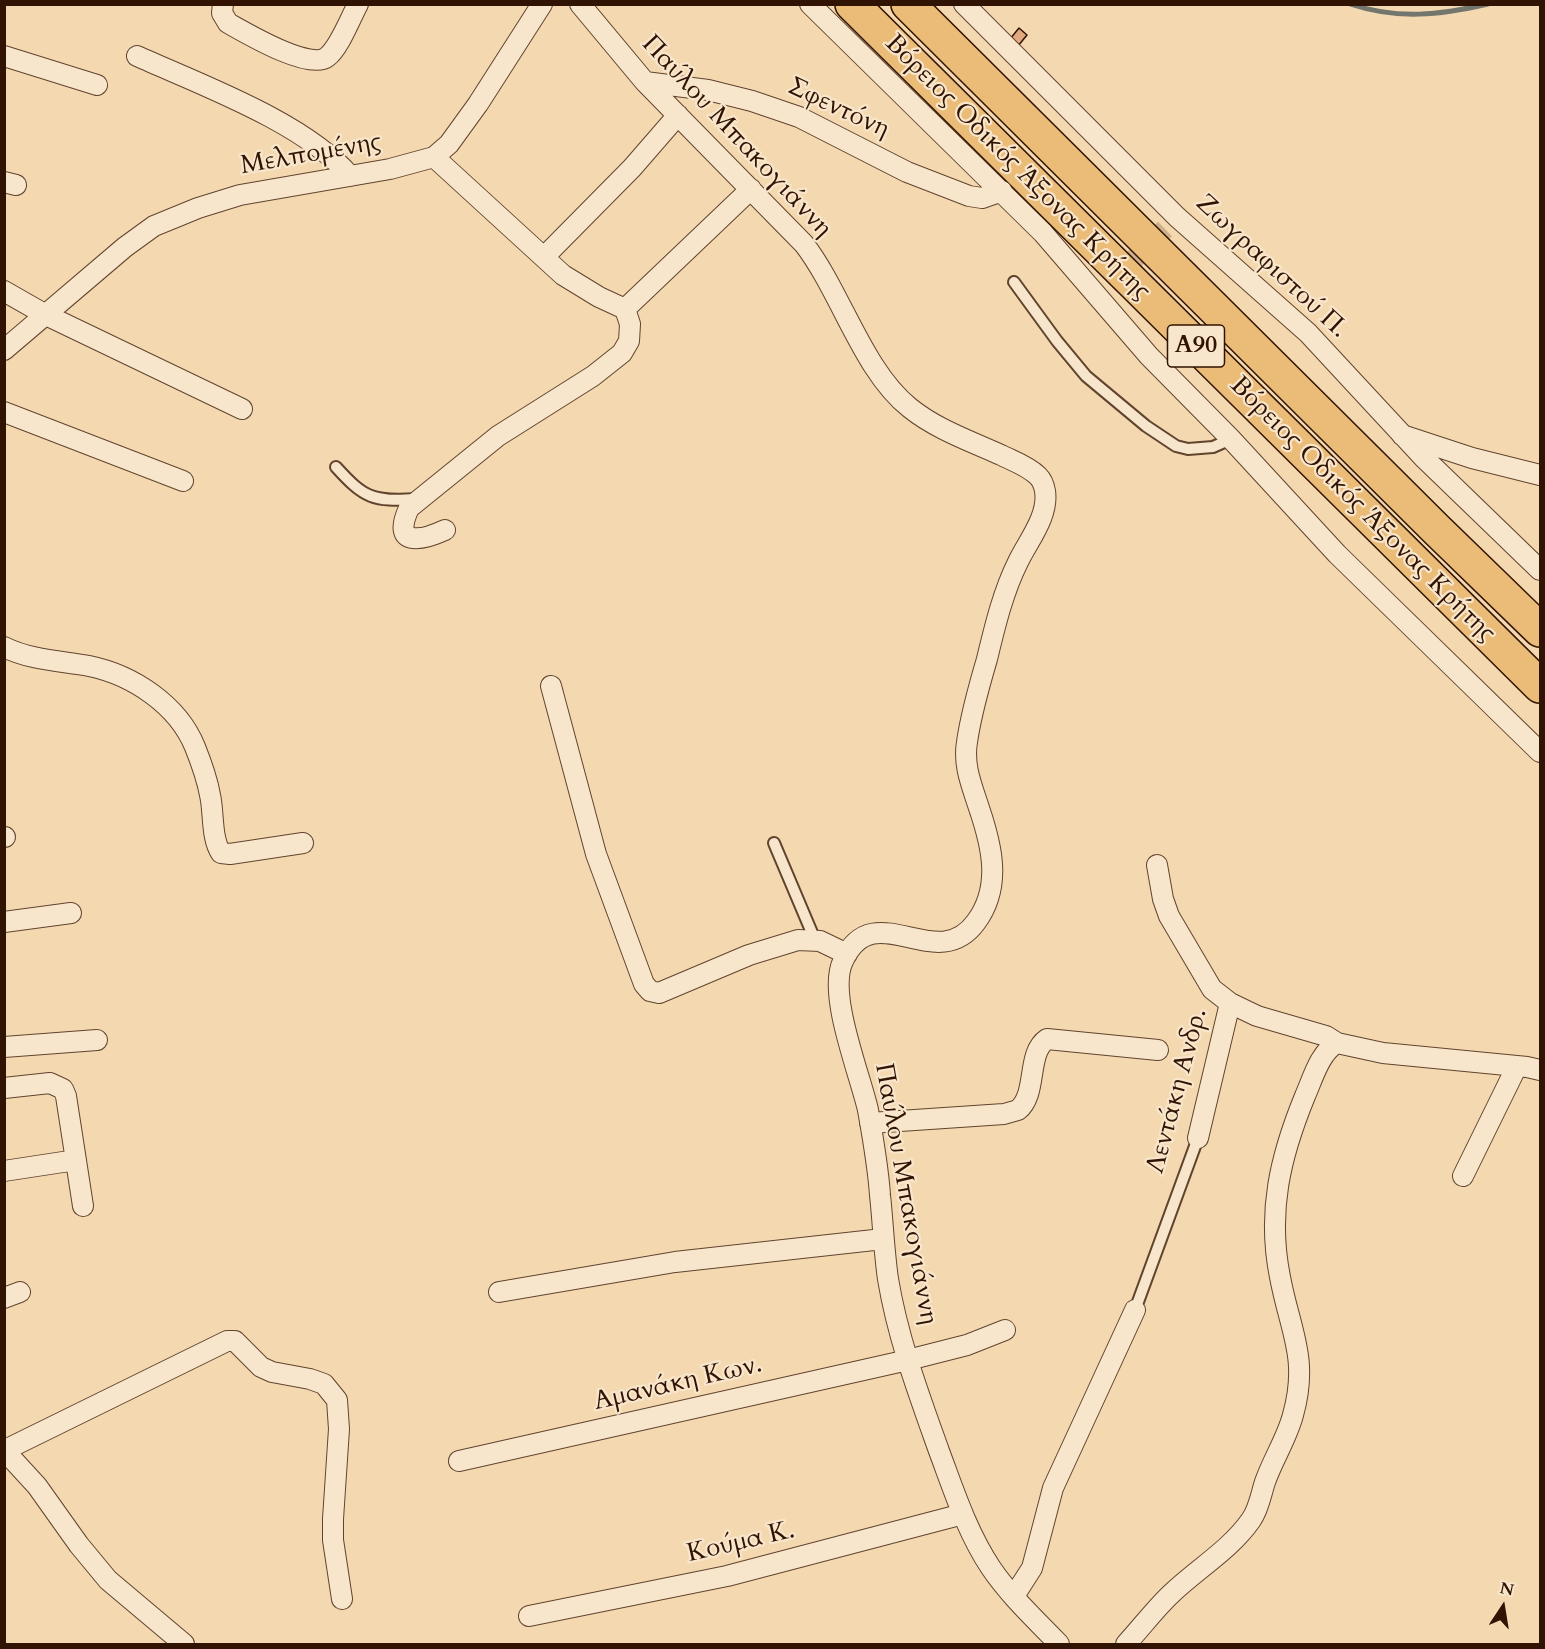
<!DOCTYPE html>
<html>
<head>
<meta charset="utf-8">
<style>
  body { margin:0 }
  #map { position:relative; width:1545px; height:1649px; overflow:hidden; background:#f4d8b0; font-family:Cardo,serif }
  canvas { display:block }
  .frame { position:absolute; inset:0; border:6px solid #301302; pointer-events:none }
  .north { position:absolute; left:1473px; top:1577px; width:60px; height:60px; -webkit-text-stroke:4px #f8e6cc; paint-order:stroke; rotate:12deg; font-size:16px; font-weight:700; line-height:24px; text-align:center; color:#301302 }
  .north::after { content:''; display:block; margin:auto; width:21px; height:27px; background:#301302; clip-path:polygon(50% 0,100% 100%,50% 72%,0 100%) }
</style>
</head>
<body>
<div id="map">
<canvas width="1545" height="1649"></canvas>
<div class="frame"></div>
<div class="north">N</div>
</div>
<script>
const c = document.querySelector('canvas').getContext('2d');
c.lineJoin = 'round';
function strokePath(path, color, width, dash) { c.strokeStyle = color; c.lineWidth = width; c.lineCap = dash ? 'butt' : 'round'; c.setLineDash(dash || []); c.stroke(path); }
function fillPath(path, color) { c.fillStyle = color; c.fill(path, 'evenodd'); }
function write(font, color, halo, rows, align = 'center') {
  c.font = font + ' Cardo,serif'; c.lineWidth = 4.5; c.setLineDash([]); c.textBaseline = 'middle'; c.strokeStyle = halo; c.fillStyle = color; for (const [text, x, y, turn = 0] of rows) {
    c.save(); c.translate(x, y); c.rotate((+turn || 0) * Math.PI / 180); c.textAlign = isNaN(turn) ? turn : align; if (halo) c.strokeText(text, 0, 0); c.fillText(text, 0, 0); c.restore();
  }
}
strokePath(new Path2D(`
  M1350,4C1398,20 1440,15 1488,4`), '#73766d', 5);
const building = new Path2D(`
  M1019,28L1027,35L1018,46L1010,39Z`);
fillPath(building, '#e2a87f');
strokePath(building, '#301302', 1.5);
strokePath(new Path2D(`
  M1109,284L1165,229`), '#cdb18d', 20, [20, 10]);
const lane = new Path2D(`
  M1014,282L1057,341L1086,376L1146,426L1176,446L1188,449L1213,447L1231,439
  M336,467C364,498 373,502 416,499
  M774,843L815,940
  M1135,1310L1198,1138`);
const street = new Path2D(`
  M223,4L222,13L228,23C246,33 310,71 327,57C339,48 350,19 358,4
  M580,4L645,82L804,244C841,292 863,371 910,408C936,429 970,441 1001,455C1013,461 1028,466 1038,476C1042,480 1044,485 1045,491C1049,516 1028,541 1018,562C1003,592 995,626 987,659C979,686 971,714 967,742C963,766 972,786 979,808C992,846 1002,887 976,922C936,977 874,893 843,961C827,994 860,1074 868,1110C873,1138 878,1166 880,1195C883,1223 884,1251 888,1279C898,1339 919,1395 939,1451C954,1491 967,1532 991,1568C1010,1596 1036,1620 1059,1644
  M810,4L1043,233L1149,356L1231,439L1337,554L1540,752
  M964,4L1177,217L1308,333L1423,457L1540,570
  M4,56L97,85
  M137,56C199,84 306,123 350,176
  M645,82L708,90L752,101L799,117L907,172L969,196L982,198L1002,191
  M434,157L563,275L599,297L625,309
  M4,182L16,185
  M545,256L632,168L678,115
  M4,291L46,315L242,409
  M4,350L125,247L154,226L198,208L240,195L390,169L434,157L449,144L478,104L542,4
  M4,412L183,481
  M1402,435L1472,458L1540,475
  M445,530C421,541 391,547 409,508L498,436L593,376L622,353L629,341L630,324L625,309L751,189
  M4,647C30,660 61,661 89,666C133,675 178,705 195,747C201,762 207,778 210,795C214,812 211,838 221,853L230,854L303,843
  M551,686L596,854L644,984L650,991L659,993L749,955L798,940L820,941L847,954
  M4,837H5
  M4,922L71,913
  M1337,1043L1383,1053L1527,1067L1540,1070
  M4,1047L97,1040
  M4,1088L50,1083L63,1089L66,1096L83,1206
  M870,1123L1004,1114L1018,1110C1038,1094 1026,1053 1047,1039L1158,1050
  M1198,1138L1230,1003
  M4,1171L76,1160
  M1463,1176L1517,1066
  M499,1292L675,1262L883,1239
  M4,1298L20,1292
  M4,1450L37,1486L79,1545L108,1580L184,1644
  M5,1450L227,1341H235L261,1367L272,1372L310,1379L324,1384L337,1400L339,1429L333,1519V1540L342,1599
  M459,1461L908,1360L967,1345L1005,1330
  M1014,1596L1032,1568L1053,1488L1135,1310
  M529,1616L727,1576L963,1514
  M1126,1644C1141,1628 1155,1609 1171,1594C1197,1569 1230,1550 1251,1520C1259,1509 1261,1494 1265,1482C1273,1459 1287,1438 1293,1415C1309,1358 1290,1331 1280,1277C1267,1212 1280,1157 1305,1096C1313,1078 1320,1052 1337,1043L1326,1036L1257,1016L1230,1003L1212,989L1169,916L1163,899L1157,865`);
const highway = new Path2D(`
  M852,4L1540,686
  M908,4L1436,529L1540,630`);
strokePath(lane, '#61442e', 14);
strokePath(street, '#61442e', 22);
strokePath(highway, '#301302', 36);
strokePath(lane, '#f8e6cc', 10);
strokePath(street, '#f8e6cc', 20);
strokePath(highway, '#eabc78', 33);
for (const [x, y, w] of [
  [1196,346,57]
]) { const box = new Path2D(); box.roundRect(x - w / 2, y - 21, w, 42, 4.5); c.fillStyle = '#f8e6cc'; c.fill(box); strokePath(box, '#301302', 1.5); }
write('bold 24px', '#301302', null, [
  ["Α90",1196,346]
]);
write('26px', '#301302', '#f8e6cc', [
  ["Σφεντόνη",838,109,25],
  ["Παύλου Μπακογιάννη",736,137,47],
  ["Μελπομένης",311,155,-10],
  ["Βόρειος Οδικός Άξονας Κρήτης",1017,168,45],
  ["Ζωγραφιστού Π.",1271,267,43],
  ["Βόρειος Οδικός Άξονας Κρήτης",1362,510,45],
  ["Λεντάκη Ανδρ.",1178,1091,-75],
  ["Παύλου Μπακογιάννη",905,1194,80],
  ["Αμανάκη Κων.",678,1384,-13],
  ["Κούμα Κ.",741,1543,-13]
]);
</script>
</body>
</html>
